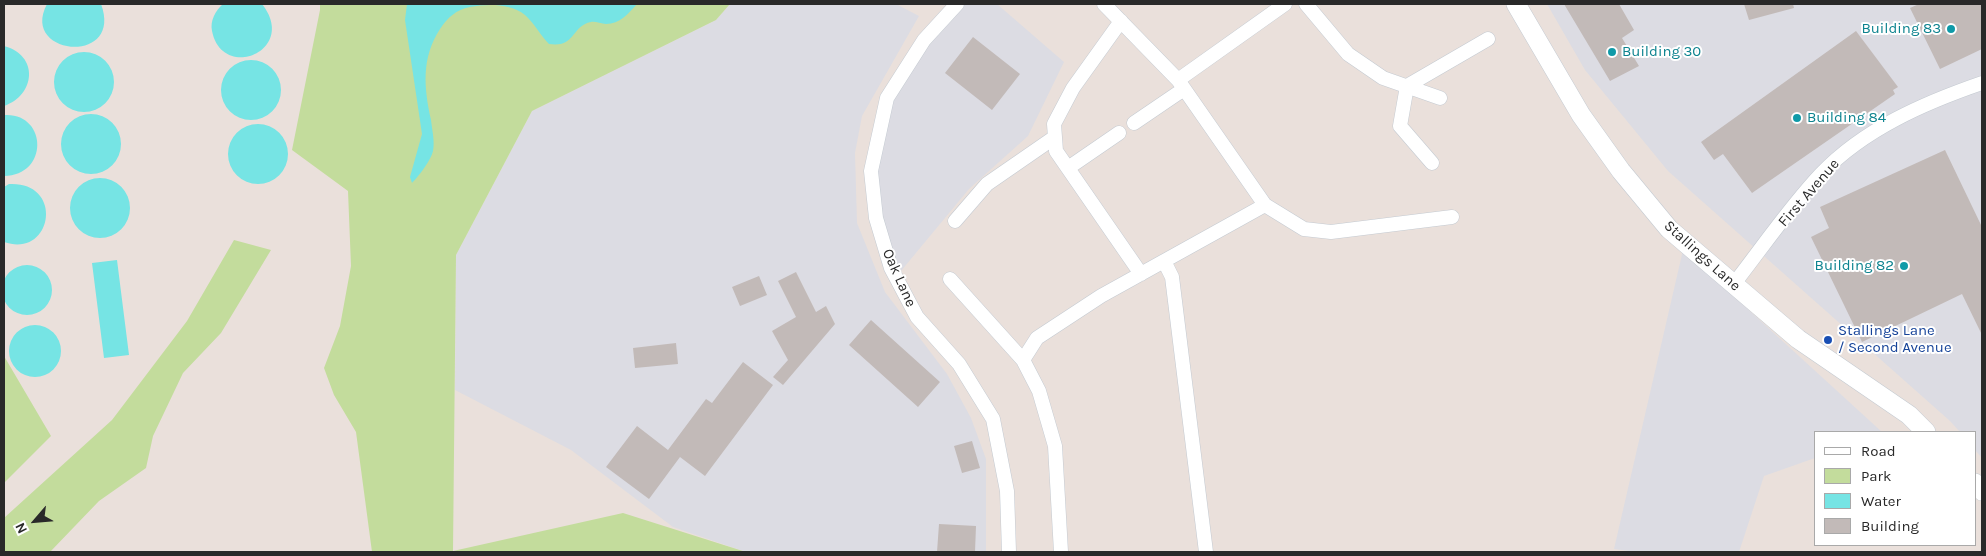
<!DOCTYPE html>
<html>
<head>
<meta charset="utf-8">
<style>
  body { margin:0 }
  #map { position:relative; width:1986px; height:556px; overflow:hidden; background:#eae0db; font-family:Karla,sans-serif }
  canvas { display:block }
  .frame { position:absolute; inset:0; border:5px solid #292929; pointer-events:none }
  .legend { position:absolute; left:1814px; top:431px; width:162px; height:115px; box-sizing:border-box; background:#fff; border:1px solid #a9a9a9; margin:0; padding:6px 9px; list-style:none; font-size:15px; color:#292929 }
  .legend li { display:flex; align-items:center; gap:10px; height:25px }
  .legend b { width:25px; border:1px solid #a9a9a9 }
  .north { position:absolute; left:10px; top:496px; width:50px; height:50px; -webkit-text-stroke:4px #fff; paint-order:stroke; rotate:243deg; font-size:14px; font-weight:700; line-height:20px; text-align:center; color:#292929 }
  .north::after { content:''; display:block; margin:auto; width:18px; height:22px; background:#292929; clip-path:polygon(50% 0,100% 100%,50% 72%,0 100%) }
</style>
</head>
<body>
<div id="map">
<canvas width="1986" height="556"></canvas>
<div class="frame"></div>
<ul class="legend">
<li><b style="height:6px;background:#fff"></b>Road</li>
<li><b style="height:14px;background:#c3dc9c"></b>Park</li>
<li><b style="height:14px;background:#76e4e4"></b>Water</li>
<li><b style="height:14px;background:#c2bab8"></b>Building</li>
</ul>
<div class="north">N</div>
</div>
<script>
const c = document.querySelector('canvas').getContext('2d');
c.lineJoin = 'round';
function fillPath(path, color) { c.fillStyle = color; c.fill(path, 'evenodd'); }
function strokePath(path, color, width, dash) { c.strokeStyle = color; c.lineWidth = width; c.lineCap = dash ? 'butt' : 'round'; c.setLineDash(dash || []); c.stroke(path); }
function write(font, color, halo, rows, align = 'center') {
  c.font = font + ' Karla,sans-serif'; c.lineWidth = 4; c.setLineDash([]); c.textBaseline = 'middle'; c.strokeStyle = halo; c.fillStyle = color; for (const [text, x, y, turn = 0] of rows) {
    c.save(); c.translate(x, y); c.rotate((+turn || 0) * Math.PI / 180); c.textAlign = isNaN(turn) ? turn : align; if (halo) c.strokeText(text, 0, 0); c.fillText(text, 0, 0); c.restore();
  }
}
fillPath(new Path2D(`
  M730,4H896L919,16L862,116L855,153L857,223L885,292L947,374L971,418L986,459V552H746L673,527L571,450L455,390L456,255L532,111L716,20Z
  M957,4H997L1064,62L1028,136L969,189L896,277L871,171L887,98Z
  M1547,4H1982V458L1975,450V432H1960L1950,421L1668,171L1585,70Z
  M1683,250L1882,432H1815V458L1764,476L1739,552H1636L1614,549Z`), '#dcdce3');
fillPath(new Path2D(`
  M320,4H730L716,20L532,111L456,255L453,551L623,513L746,552H372L356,432L334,395L324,368L340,326L351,266L348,191L292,150L320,10Z
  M234,240L271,250L221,333L183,373L153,436L146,468L99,501L50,552H4V518L112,420L187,321Z
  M4,356L51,436L4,483Z`), '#c3dc9c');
fillPath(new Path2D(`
  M47,4H101C124,66 19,56 47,4Z
  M223,4H262C299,51 222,82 212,31C210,21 215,11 223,4Z
  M407,4H637C628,14 620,24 606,24C601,24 595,21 591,22C571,26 576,48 549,44C541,36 534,23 525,15C510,3 487,4 470,7C456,10 448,17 440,29C421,58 424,88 431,120C432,129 435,142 433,151C431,160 419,176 412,183L410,177L422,134L405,20Z
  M4,46C39,55 36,95 4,106Z
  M54 82a30 30 0 1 1 60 0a30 30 0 1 1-60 0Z
  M221 90a30 30 0 1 1 60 0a30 30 0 1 1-60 0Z
  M61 144a30 30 0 1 1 60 0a30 30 0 1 1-60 0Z
  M4,115C47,112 50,175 4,176Z
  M228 154a30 30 0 1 1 60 0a30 30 0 1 1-60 0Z
  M70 208a30 30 0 1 1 60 0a30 30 0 1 1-60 0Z
  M9,184C65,181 53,259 4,242V187Z
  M117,260L129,355L104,358L92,263Z
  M2 290a25 25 0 1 1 50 0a25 25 0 1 1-50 0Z
  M9 351a26 26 0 1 1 52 0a26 26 0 1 1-52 0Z`), '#76e4e4');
fillPath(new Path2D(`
  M1564,4H1619L1634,30L1622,38L1639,66L1610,81Z
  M1744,4H1793L1794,8L1749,20Z
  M1919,4H1982V49L1940,69L1910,8Z
  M1856,31L1898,87L1893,90L1895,94L1752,193L1723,154L1714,160L1701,142Z
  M973,37L1020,74L992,110L945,73Z
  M1945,150L1982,227V335L1962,294L1862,342L1811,237L1829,228L1820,207Z
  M796,272L816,312L826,306L835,324L783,385L773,377L788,360L772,331L796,317L778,281Z
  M759,276L767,295L740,306L732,287Z
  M871,320L940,382L918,407L849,345Z
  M676,343L678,364L635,368L633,348Z
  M743,362L773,385L705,476L680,457L649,499L606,467L637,426L668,450L706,399L712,403Z
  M972,441L980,468L962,473L954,446Z
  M939,524L976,526L975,552H937Z`), '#c2bab8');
const minor = new Path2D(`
  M957,4L924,40L887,98L871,171L876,218L891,268L917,317L959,364L993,419L1007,491L1009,552
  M1104,4L1178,80L1265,205L1304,229L1331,232L1452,217
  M1306,4L1348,54L1383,78L1440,98
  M1121,21L1073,88L1054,124L1056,151L1141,274
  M1178,80L1285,4
  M1134,123L1184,89
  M1432,163L1400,126L1407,86L1488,39
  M1068,168L1119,133
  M955,221L987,184L1055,137
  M1164,261L1172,277L1206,552
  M950,279L1023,360
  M1733,285C1762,248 1789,208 1821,174C1864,129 1924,103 1982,83
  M1061,552L1055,446L1039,391L1023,360L1037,338L1101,296L1265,205`);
const secondary = new Path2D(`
  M1516,4L1581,115L1621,171L1669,229L1798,339L1909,415L1926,432
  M1975,483L1982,491`);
strokePath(minor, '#c4cad1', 15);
strokePath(secondary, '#c4cad1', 20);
strokePath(minor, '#fff', 14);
strokePath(secondary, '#fff', 19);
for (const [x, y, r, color] of [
  [1951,29,5,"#0f9aa8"],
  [1612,52,5,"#0f9aa8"],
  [1797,118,5,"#0f9aa8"],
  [1904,266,5,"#0f9aa8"],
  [1828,340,5,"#1a4fb4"]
]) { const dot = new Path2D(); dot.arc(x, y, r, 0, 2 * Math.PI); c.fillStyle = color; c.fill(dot); strokePath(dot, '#fff', 2); }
write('15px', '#0d838f', '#fff', [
  ["Building 83",1941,29],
  ["Building 30",1622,52,"left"],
  ["Building 84",1807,118,"left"],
  ["Building 82",1894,266]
], 'right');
write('15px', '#292929', '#fff', [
  ["First Avenue",1809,193,-49],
  ["Stallings Lane",1702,256,42],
  ["Oak Lane",899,278,66]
]);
write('15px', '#164399', '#fff', [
  ["Stallings Lane",1838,331],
  ["/ Second Avenue",1838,348]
], 'left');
</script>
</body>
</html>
